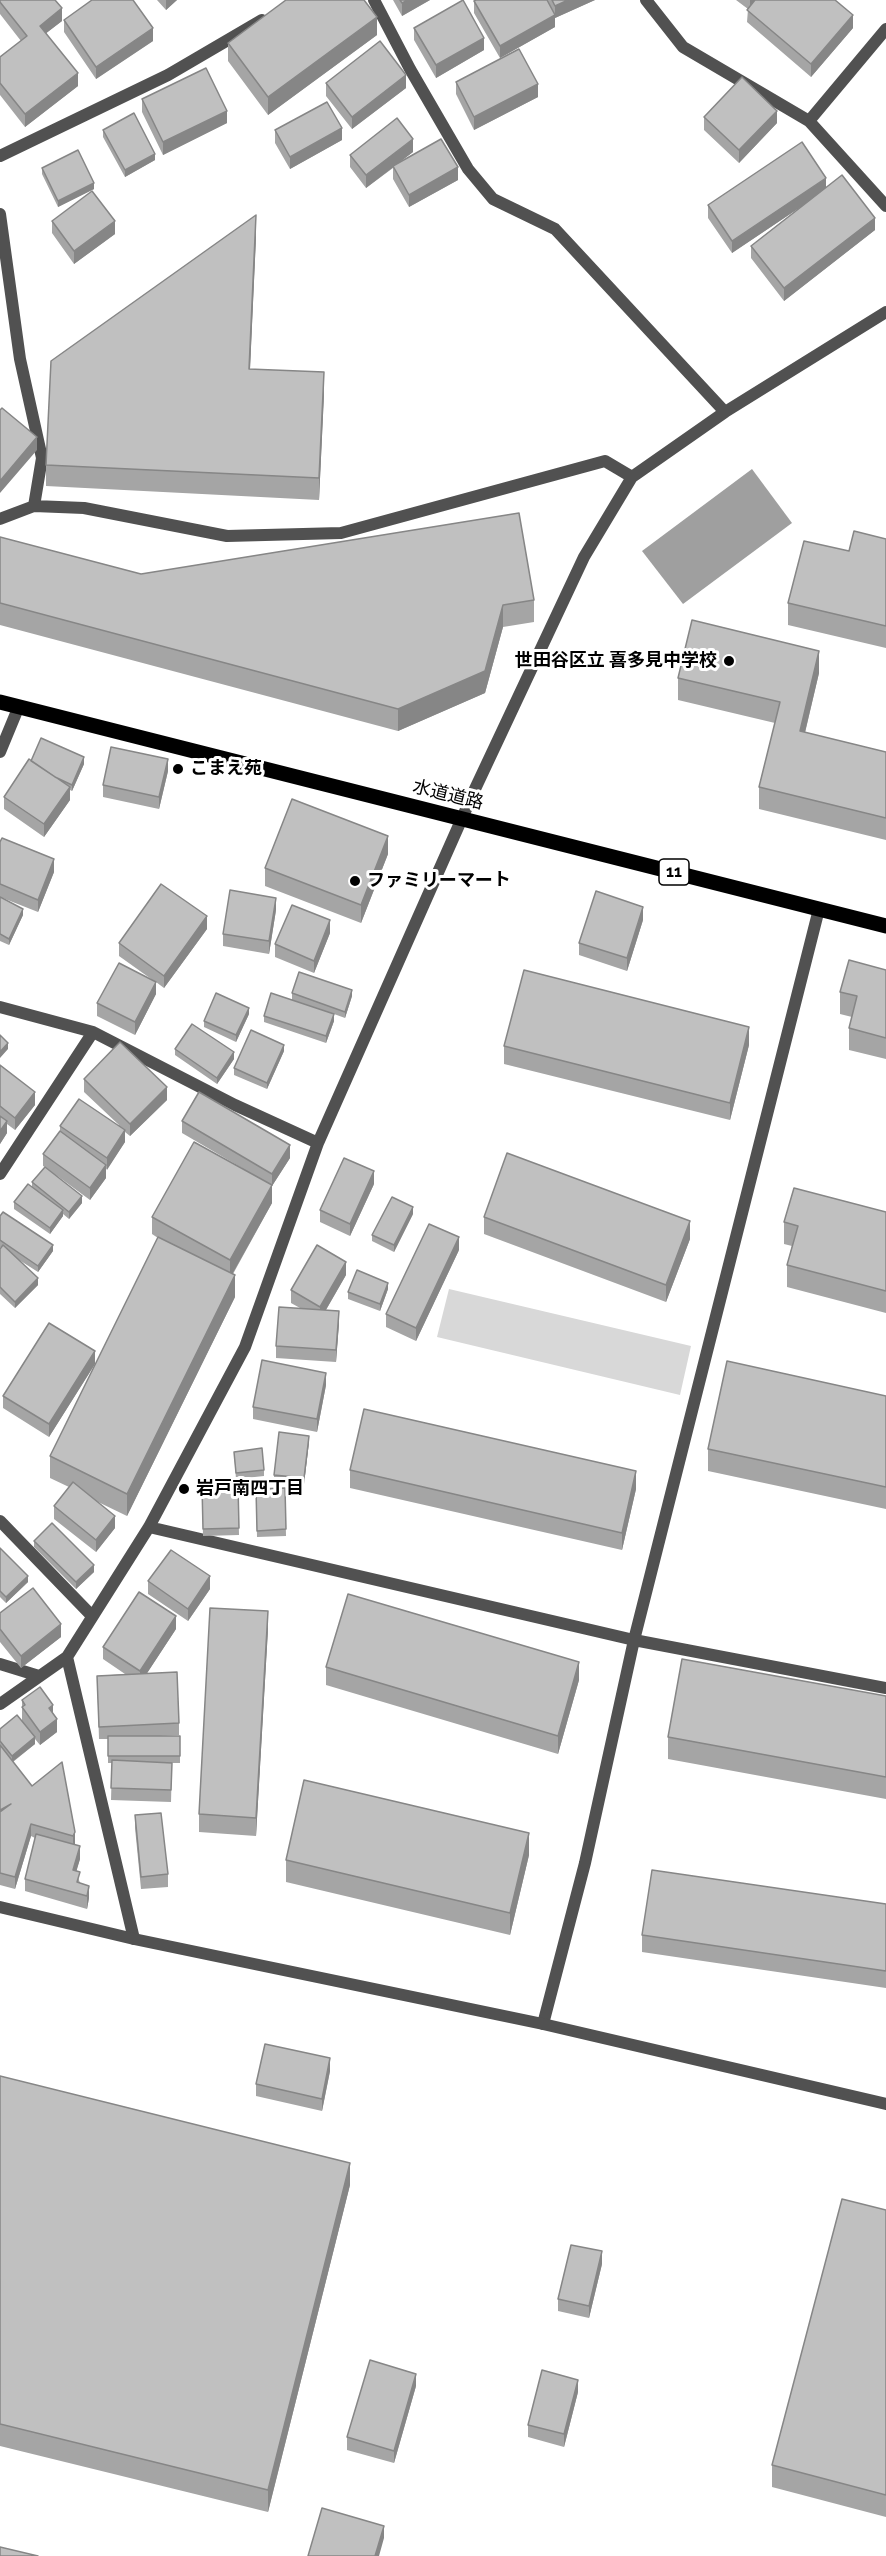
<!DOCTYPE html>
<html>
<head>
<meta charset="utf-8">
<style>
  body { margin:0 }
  canvas { display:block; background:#fff }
</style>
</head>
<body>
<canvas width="886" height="2556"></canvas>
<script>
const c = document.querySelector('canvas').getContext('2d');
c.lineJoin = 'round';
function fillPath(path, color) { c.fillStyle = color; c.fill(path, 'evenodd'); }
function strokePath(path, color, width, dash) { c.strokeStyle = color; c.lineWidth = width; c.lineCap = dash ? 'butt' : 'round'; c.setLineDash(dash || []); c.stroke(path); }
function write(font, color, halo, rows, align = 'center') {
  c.font = font + ' Raleway,"Noto Sans JP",sans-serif'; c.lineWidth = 6; c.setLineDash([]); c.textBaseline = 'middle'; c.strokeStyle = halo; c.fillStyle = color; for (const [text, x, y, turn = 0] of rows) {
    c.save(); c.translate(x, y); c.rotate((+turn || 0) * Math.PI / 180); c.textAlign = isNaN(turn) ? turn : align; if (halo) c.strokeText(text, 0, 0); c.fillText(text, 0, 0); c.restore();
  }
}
fillPath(new Path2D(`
  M449,1289L691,1346L680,1395L437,1337Z`), '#d8d8d8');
fillPath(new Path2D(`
  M752,469L792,523L683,604L642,551Z`), '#9f9f9f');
strokePath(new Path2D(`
  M374,0L410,69L468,169L493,199L555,229L725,412
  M646,0L683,47L809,121L886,206
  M809,121L886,29
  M0,156L168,75L262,20
  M0,214L20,359L42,458L34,506
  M0,519L34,506L84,508L227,536L341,533L605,461L632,477
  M0,752L19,706
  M0,1007L93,1032L235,1105L318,1143
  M0,1174L93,1032
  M0,1521L92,1616
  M149,1527L634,1640L886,1688
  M67,1657L134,1939
  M0,1664L39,1676
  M0,1704L67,1657L149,1527L245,1347L318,1143L475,789L584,557L632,477L725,412L886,312
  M543,2024L585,1863L634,1640L819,909`), '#515151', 12);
strokePath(new Path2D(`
  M0,1907L134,1939L543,2024L886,2104`), '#515151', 12);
strokePath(new Path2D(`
  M0,702L886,926`), '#000', 15);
fillPath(new Path2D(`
  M0,0L62,21L46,33L78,86L25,127L0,95V57L21,41L0,14Z
  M157,0H177L166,10Z
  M393,0H430L402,16Z
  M476,0H595L555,18V27L500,58L474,13V1Z
  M736,0H835L853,28L811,77L747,22L748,9Z
  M64,20L153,41L96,79L64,32Z
  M414,28L484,50L436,78L414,40Z
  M377,35L268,115L228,61V43Z
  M456,82L538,97L474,130L456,94Z
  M326,83L406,88L352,129L326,96Z
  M142,99L227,123L163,155L142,112Z
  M704,117L777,123L739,163L704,130Z
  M103,130L155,160L125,177L103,137Z
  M275,130L342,140L290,169L275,143Z
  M413,152L401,161L458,180L409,207L393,179V168L366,188L350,167V155Z
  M42,168L94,189L58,207L42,174Z
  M826,188L875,230L784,301L751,258V246L799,208L732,253L708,218V205Z
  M52,221L115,234L74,264L52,233Z
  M256,237L250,369L324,394L319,500L46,486V465Z
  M0,537L141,574L534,600V622L503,627L485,693L398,731L0,625Z
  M886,539V648L788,625V603L849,551Z
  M819,673L805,733L886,752V840L759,809V787L775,723L678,700V678Z
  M31,761L84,764L72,791L70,790V800L44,837L4,809V797Z
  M168,771L159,809L103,797V785Z
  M0,842L54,872L38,912L0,897Z
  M388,854L361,923L265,886V868Z
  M0,897L23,915L9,945L0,941Z
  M276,910L269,954L223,946V934Z
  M643,920L627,971L579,955V943Z
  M207,929L164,988L156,982V994L135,1035L97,1016V1003L154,981L119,956V943Z
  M330,933L314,973L275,957V944Z
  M886,970V1059L849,1050V1028L852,1017L840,1014V992Z
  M292,993L352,996L345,1018L334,1014V1021L326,1043L264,1022V1016L292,1000Z
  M249,1014L236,1042L204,1027V1021Z
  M749,1045L730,1120L504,1064V1046Z
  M175,1049L234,1059L217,1084L175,1055Z
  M284,1051L267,1089L234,1075V1068Z
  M0,1065L35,1105L15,1130L7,1124V1133L0,1144Z
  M84,1079L167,1100L130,1136L125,1132V1142L106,1170V1178L90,1200L56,1175L82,1203L69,1219L63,1214V1216L50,1234L14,1209V1202L32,1186V1182L45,1167L43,1166V1154L60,1132V1126L119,1125L84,1092Z
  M182,1121L290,1158L272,1186V1203L233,1274L235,1297L127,1516L96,1501L115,1528L96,1552L54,1519V1506L69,1487L50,1478V1456L158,1238L152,1234V1217L242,1168L182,1133Z
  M374,1184L350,1236L320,1222V1210Z
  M886,1212V1313L787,1287V1265L792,1246L784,1244V1222Z
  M413,1214L394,1252L372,1241V1235Z
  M0,1216L53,1251L38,1272L16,1258L38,1285L15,1308L0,1294V1249L1,1248L0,1247Z
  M484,1217L690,1239L666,1302L484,1234Z
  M459,1250L416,1341L386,1327V1314Z
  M346,1275L326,1310L339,1323L336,1362L276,1358V1346L300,1308L291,1303V1290Z
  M388,1289L380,1311L348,1299V1292Z
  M95,1364L49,1437L3,1408V1396Z
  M326,1385L317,1432L253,1419V1407Z
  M886,1396V1509L708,1471V1449Z
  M309,1442L304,1484L274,1481V1475Z
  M234,1452L264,1470V1476L236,1479Z
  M350,1470L636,1489L622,1550L350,1488Z
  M202,1486H238L239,1535L203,1536Z
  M285,1488L286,1536L257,1537L256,1489Z
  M34,1541L94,1572L76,1589L34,1547Z
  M0,1548L28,1582L6,1603L0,1597Z
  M148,1581L210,1589L188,1621L148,1594Z
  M0,1613L61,1637L21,1668L0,1642Z
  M176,1629L147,1673L179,1723V1735L159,1736H180V1763H172L171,1802L111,1800L112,1763H108V1739H99L97,1676L125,1674L103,1659V1647Z
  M268,1629L256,1836L199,1832V1814Z
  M326,1667L579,1680L558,1754L326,1685Z
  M886,1696V1799L668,1759V1737Z
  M22,1700L53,1714L57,1732L40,1745L35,1739V1744L13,1762L32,1786L62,1762L75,1845L80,1859L76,1871L80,1883L89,1898L87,1909L25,1891V1879L35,1838L31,1836L15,1889L0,1885V1729L22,1720Z
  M135,1815L168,1874V1887L141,1889L135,1828Z
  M529,1855L510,1935L286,1882V1860Z
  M886,1904V1988L642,1952V1935Z
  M330,2071L322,2111L256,2096V2084Z
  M0,2076L350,2185L268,2512L0,2446Z
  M886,2210V2517L772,2487V2465Z
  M602,2264L589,2318L558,2311V2299Z
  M416,2386L394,2463L347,2450V2437Z
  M578,2392L564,2447L528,2437V2425Z`), '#a5a5a5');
fillPath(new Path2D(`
  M166,0H177L166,10Z
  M408,0H430L402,16V3Z
  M568,0H595L555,18V27L500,58V46L555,15V6Z
  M750,0H757L750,10Z
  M62,8V21L40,38V26Z
  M853,15V28L811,77V64Z
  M377,17V35L268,115V97Z
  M153,28V41L96,79V67Z
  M484,38V50L436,78V65Z
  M78,73V86L25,127V114Z
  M406,75V88L352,129V117Z
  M538,84V97L474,130V117Z
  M227,111V123L163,155V142Z
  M777,111V123L739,163V150Z
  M342,128V140L290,169V157Z
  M413,139V152L366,188V175Z
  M155,154V160L125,177V170Z
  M458,167V180L409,207V195Z
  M826,178V190L732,253V241Z
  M94,183V189L58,207V201Z
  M256,215V237L249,391V369Z
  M875,218V230L784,301V288Z
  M115,221V234L74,264V251Z
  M324,372V394L319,500V478Z
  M37,437V450L0,493V481Z
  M503,605V627L485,693L398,731V709Z
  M819,651V673L800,753V731Z
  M84,757V764L72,791V785Z
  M168,759V771L159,809V797Z
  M70,787V800L44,837V824Z
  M388,836V854L361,923V905Z
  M54,859V872L38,912V900Z
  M276,898V910L269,954V941Z
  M643,907V920L627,971V958Z
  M23,909V915L9,945V939Z
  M207,916V929L164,988V976Z
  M330,920V933L314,973V961Z
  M156,982V994L135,1035V1022Z
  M352,990V996L345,1018V1012Z
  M249,1008V1014L236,1042V1035Z
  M334,1014V1021L326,1043V1036Z
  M749,1027V1045L730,1120V1103Z
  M8,1043V1049L0,1058V1052Z
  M284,1045V1051L267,1089V1083Z
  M234,1052V1059L217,1084V1078Z
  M167,1087V1100L130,1136V1124Z
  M35,1092V1105L15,1130V1118Z
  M7,1121V1133L0,1144V1131Z
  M125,1130V1142L107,1170V1158Z
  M290,1145V1158L272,1186V1203L230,1278V1260L272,1185V1174Z
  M106,1165V1178L90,1200V1188Z
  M374,1171V1184L350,1236V1224Z
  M82,1196V1203L69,1219V1212Z
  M413,1207V1214L394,1252V1245Z
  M63,1210V1216L50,1234V1228Z
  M690,1221V1239L666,1302V1285Z
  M459,1237V1250L416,1341V1328Z
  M53,1245V1251L38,1272V1266Z
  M346,1262V1275L320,1320V1307Z
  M235,1275V1297L127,1516V1494Z
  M38,1278V1285L15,1308V1302Z
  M388,1283V1289L380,1311V1304Z
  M339,1311V1323L336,1362V1350Z
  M95,1351V1364L49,1437V1424Z
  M326,1373V1385L317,1432V1419Z
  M309,1436V1442L304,1484V1478Z
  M636,1471V1489L622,1550V1533Z
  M115,1516V1528L96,1552V1540Z
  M94,1565V1572L76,1589V1582Z
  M28,1576V1582L6,1603V1597Z
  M210,1576V1589L188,1621V1609Z
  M268,1611V1629L256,1836V1818Z
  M176,1616V1629L140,1684V1671Z
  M61,1624V1637L21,1668V1656Z
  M579,1662V1680L558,1754V1736Z
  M53,1705V1717L49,1708Z
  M57,1719V1732L40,1745V1732Z
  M35,1737V1744L12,1762V1756Z
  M31,1824V1836L15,1889V1877Z
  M75,1832V1845L73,1849V1836Z
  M529,1833V1855L510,1935V1913Z
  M80,1846V1859L73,1883V1870Z
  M89,1886V1898L87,1909V1896Z
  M330,2058V2071L322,2111V2099Z
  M350,2163V2185L268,2512V2490Z
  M602,2251V2264L589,2318V2306Z
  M416,2374V2386L394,2463V2451Z
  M578,2380V2392L564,2447V2434Z
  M384,2526V2538L379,2556H375Z`), '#868686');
const building = new Path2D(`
  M0,0H55L62,8L40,26L78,73L25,114L0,83V57L27,36L0,2Z
  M92,0H133L153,28L96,67L64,20Z
  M286,0H364L377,17L268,97L228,43Z
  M400,0H408L402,3Z
  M463,0L484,38L436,65L414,28Z
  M476,0H547L555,15L500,46L474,1Z
  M552,0H568L555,6Z
  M755,0H835L853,15L811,64L747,10Z
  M380,41L406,75L352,117L326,83Z
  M519,49L538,84L474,117L456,82Z
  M206,68L227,111L163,142L142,99Z
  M742,77L777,111L739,150L704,117Z
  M327,102L342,128L290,157L275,130Z
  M134,113L155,154L125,170L103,130Z
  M397,118L413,139L366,175L350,155Z
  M441,139L458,167L409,195L393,166Z
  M802,142L826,178L732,241L708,205Z
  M78,150L94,183L58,201L42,168Z
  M842,175L875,218L784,288L751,246Z
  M92,191L115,221L74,251L52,221Z
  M256,215L249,369L324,372L319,478L46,465L51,361Z
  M2,408L37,437L0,481V410Z
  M519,513L534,600L503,605L485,671L398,709L0,603V537L141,574Z
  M854,531L886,539V626L788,603L804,541L849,551Z
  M692,620L819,651L800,731L886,752V818L759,787L780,702L678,678Z
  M41,738L84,757L72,785L55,777L31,761Z
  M111,747L168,759L159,797L103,785Z
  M29,759L70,787L44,824L4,797Z
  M292,799L388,836L361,905L265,868Z
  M2,838L54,859L38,900L0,884V842Z
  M161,884L207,916L164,976L119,943Z
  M230,890L276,898L269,941L223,934Z
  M596,891L643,907L627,958L579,943Z
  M0,897L23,909L9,939L0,934Z
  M292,905L330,920L314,961L275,944Z
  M849,960L886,970V1038L849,1028L857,996L840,992Z
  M119,963L156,982L135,1022L97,1003Z
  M524,970L749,1027L730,1103L504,1046Z
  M299,972L352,990L345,1012L292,993Z
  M216,993L249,1008L236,1035L204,1021Z
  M271,993L334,1014L326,1036L264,1016Z
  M192,1024L234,1052L217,1078L175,1049Z
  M251,1030L284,1045L267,1083L234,1068Z
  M0,1035L8,1043L0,1052Z
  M120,1042L167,1087L130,1124L84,1079Z
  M0,1065L35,1092L15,1118L0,1106Z
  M199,1092L290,1145L272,1174L182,1121Z
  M79,1099L125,1130L107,1158L60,1126Z
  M0,1116L7,1121L0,1131Z
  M60,1131L106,1165L90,1188L43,1154Z
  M194,1142L272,1185L230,1260L152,1217Z
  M507,1153L690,1221L666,1285L484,1217Z
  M344,1158L374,1171L350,1224L320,1210Z
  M45,1167L82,1196L69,1212L32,1182Z
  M28,1184L63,1210L50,1228L14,1202Z
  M794,1188L886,1212V1291L787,1265L798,1226L784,1222Z
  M392,1197L413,1207L394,1245L372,1235Z
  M3,1212L53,1245L38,1266L0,1240V1216Z
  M429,1224L459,1237L416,1328L386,1314Z
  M158,1237L235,1275L127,1494L50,1456Z
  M3,1245L38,1278L15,1302L0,1287V1249Z
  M317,1245L346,1262L320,1307L291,1290Z
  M357,1270L388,1283L380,1304L348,1292Z
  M279,1307L339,1311L336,1350L276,1346Z
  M49,1323L95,1351L49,1424L3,1396Z
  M262,1360L326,1373L317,1419L253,1407Z
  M727,1361L886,1396V1487L708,1449Z
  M364,1409L636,1471L622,1533L350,1470Z
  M279,1432L309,1436L304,1478L274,1475Z
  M262,1448L264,1470L236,1473L234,1452Z
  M73,1482L115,1516L96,1540L54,1506Z
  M202,1486H238L239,1528L203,1529Z
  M285,1488L286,1529L257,1531L256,1489Z
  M52,1523L94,1565L76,1582L34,1541Z
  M0,1548L28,1576L6,1597L0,1591Z
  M171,1550L210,1576L188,1609L148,1581Z
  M33,1588L61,1624L21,1656L0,1629V1613Z
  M139,1592L176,1616L140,1671L103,1647Z
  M348,1594L579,1662L558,1736L326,1667Z
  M210,1608L268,1611L256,1818L199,1814Z
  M682,1659L886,1696V1777L668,1737Z
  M177,1672L179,1723L99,1727L97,1676Z
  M40,1687L53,1705L49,1708L57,1719L40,1732L22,1707L25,1705L22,1700Z
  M17,1715L35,1737L12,1756L0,1741V1729Z
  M108,1736H180V1756H108Z
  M0,1745L32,1786L62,1762L75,1832L73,1836L31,1824L15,1877L0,1873V1812L11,1804L0,1810Z
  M112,1760L172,1763L171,1790L111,1788Z
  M304,1780L529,1833L510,1913L286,1860Z
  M161,1813L168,1874L141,1877L135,1815Z
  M36,1834L80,1846L73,1870L80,1872L77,1882L89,1886L87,1896L25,1879Z
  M652,1870L886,1904V1971L642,1935Z
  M265,2044L330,2058L322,2099L256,2084Z
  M0,2076L350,2163L268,2490L0,2424Z
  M842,2199L886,2210V2495L772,2465Z
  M571,2245L602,2251L589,2306L558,2299Z
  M370,2360L416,2374L394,2451L347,2437Z
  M542,2370L578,2380L564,2434L528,2425Z
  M322,2508L384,2526L375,2556H308Z
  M0,2547L38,2556H0Z`);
fillPath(building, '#c0c0c0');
strokePath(building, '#868686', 1.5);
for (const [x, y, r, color] of [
  [729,661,6,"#000"],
  [178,769,6,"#000"],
  [355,881,6,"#000"],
  [184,1489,6,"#000"]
]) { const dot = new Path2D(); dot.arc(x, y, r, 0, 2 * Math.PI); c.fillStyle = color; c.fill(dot); strokePath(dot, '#fff', 2); }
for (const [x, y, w] of [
  [674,872,30]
]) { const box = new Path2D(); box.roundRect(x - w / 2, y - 13, w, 26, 4.5); c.fillStyle = '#fff'; c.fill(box); strokePath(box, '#000', 1.5); }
write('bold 16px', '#000', null, [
  ["11",674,872]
]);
write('bold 18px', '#000', '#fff', [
  ["世田谷区立 喜多見中学校",717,661,"right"],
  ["こまえ苑",190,769],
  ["ファミリーマート",367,881],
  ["岩戸南四丁目",196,1489]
], 'left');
write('18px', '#000', '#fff', [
  ["水道道路",448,795,14]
]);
</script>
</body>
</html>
